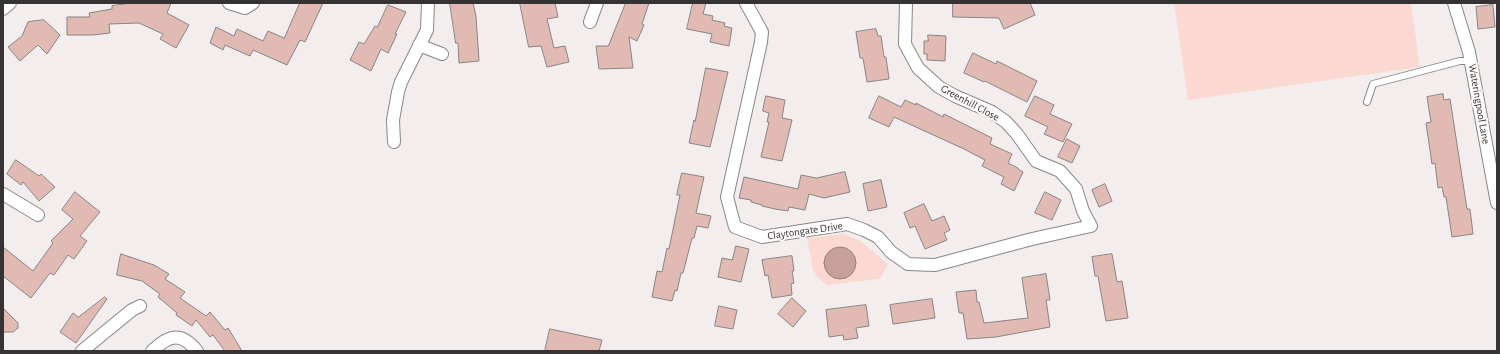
<!DOCTYPE html>
<html>
<head>
<meta charset="utf-8">
<style>
  body { margin:0 }
  #map { position:relative; width:1500px; height:354px; overflow:hidden; background:#f3eeed; font-family:"Alegreya Sans",sans-serif }
  canvas { display:block }
  .frame { position:absolute; inset:0; border:4px solid #353333; pointer-events:none }
</style>
</head>
<body>
<div id="map">
<canvas width="1500" height="354"></canvas>
<div class="frame"></div>
</div>
<script>
const c = document.querySelector('canvas').getContext('2d');
c.lineJoin = 'round';
function paint(path, color) { c.fillStyle = color; c.fill(path, 'evenodd'); }
function trace(path, color, width, dash) { c.strokeStyle = color; c.lineWidth = width; c.lineCap = dash ? 'butt' : 'round'; c.setLineDash(dash || []); c.stroke(path); }
function drawText(font, color, halo, rows, align = 'center') {
  c.font = font + ' "Alegreya Sans",sans-serif'; c.lineWidth = 4; c.setLineDash([]); c.textBaseline = 'middle'; c.strokeStyle = halo; c.fillStyle = color; for (const [text, x, y, turn = 0] of rows) {
    c.save(); c.translate(x, y); c.rotate((+turn || 0) * Math.PI / 180); c.textAlign = isNaN(turn) ? turn : align; if (halo) c.strokeText(text, 0, 0); c.fillText(text, 0, 0); c.restore();
  }
}
const green = new Path2D(`
  M1174,3h237l9,64 -232,33z
  M843,234l16,6 29,24 -8,15 -53,6 -9,-7 -5,-8 -6,-32z`);
const water = new Path2D(`
  M824 263a16 16 0 1 1 32 0a16 16 0 1 1-32 0Z`);
const building = new Path2D(`
  M132,3h39l-4,10 22,12 -13,23 -16,-9 3,-5 -24,-11 -30,1 1,9 -17,2h-26v-18h23l-1,-4 23,-4v-3z
  M300,3h23l-18,39 -5,-2 -13,25 -34,-15 -3,6 -25,-11 -2,5 -13,-7 6,-16 18,9 3,-7 26,12 5,-10 16,7z
  M450,3h23l3,13 3,45 -20,2 -1,-20h-2z
  M520,3h35l3,14 -11,2 7,29 11,-2 4,16 -22,5 -6,-21 -12,1z
  M626,3h23l-7,21 2,1 -7,16 -8,-4 4,31 -34,1 -3,-23h12z
  M693,3h13l-3,11 10,2 -1,4 13,3 -1,3 8,2 -3,18 -19,-4 2,-8 -25,-5z
  M953,3h77l5,12 -31,14 -5,-11 -46,-1z
  M388,5l18,7 -11,22h2l-9,19 -7,-4 -10,22 -21,-11 9,-18 5,2 11,-18 2,1z
  M1493,5l2,22 -17,2 -2,-22z
  M44,20l16,15 -13,19 -9,-9 -18,16 -12,-14 14,-11 6,-14z
  M876,29l2,7h3l3,21h2l3,22 -22,3 -4,-24h-3l-4,-26z
  M928,35l18,1 -1,25 -18,-1v-6h-3v-13h4z
  M973,53l23,11 1,-3 40,20 -10,21 -42,-21 -1,1 -20,-9z
  M706,68l22,4 -18,75 -21,-4 5,-23 1,1z
  M1443,94l1,6 6,-1 17,110h3l3,25 -21,3 -6,-40h-2l-2,-10 -4,1 -3,-25 -3,1 -6,-41 5,-1 -4,-25z
  M766,96l19,4 -3,18 10,2 -10,41 -21,-4 8,-35h-2l2,-9 -6,-2z
  M879,96l22,11 4,-7 11,5v-2l27,14 1,-3 48,24 -2,6 22,10 -4,9 10,5v1l5,3 -9,19 -13,-7 3,-7 -22,-11 3,-6 -21,-11 -70,-32 -5,10 -20,-9z
  M1035,96l19,9 -4,9 22,10 -9,18 -19,-8 4,-7 -23,-11z
  M1067,139l13,7 -8,17 -14,-6z
  M16,160l23,16 2,-2 14,13 -16,14 -16,-19 -2,3 -14,-11z
  M845,172l5,20 -26,6 -15,-4 -4,16 -16,-3 -1,4 -13,-2 -13,-3v-1l-11,-3v-2l-12,-2 5,-21 54,12 3,-14 15,3z
  M682,173l22,4 -8,36 15,3 -3,12 -11,-2 -3,12h-2l-9,35h-2l-4,18 -2,-1 -3,11 -20,-4 5,-26 5,1 5,-24 2,1 11,-54h-3z
  M881,180l6,27 -19,4 -5,-27z
  M1105,184l7,17 -13,6 -7,-17z
  M75,192l25,20 -20,24 7,5 -13,18 -6,-4 -14,20 -4,-2 -19,25 -28,-22v-29l30,24 20,-28 -2,-2 22,-22 -11,-9z
  M1045,192l16,8 -9,20 -17,-7z
  M924,204l8,17 12,-5 6,14 -6,3 3,7 -22,9 -10,-23 -5,2 -6,-15z
  M736,246l13,3 -8,33 -23,-5 4,-19 10,2z
  M121,254l33,11 15,9 -4,5 20,13 -5,6 26,18 4,-4 15,18 3,-2 14,23h-17l-12,-16 -3,2 -14,-17 -4,6 -16,-11 1,-2 -19,-16 2,-3 -18,-13 -25,-6z
  M1112,254l5,28 5,-1 6,37 -22,3 -8,-45h-3l-3,-19z
  M792,256l2,15h-2l2,12 -3,1 1,11 -20,3 -4,-23 -3,1 -3,-16z
  M1046,274l4,26h-4l4,27 -54,10 -29,2 -4,-26h-4l-3,-21 20,-2 1,12h2l5,21 44,-5 -6,-40z
  M105,297l2,2 -31,44 -16,-11 13,-19 5,4z
  M792,298l14,13 -13,16 -15,-13z
  M932,299l3,19 -42,6 -3,-19z
  M866,305l3,21 -13,2 2,10 -14,2 -1,-5 -14,2 -3,-27z
  M719,306l18,4 -4,19 -18,-3z
  M3,308l15,15v5l-5,4h-10z
  M550,329l52,11 -3,11h-54z`);
const lane = new Path2D(`
  M1367,102l6,-18 87,-23h11`);
const street = new Path2D(`
  M229,3l16,5 8,-5
  M746,3l16,29 -1,10 -34,155 8,30 27,10 85,-13 17,6 14,7 13,15 17,12 27,1 97,-26 59,-13 -8,-15 -7,-22 -16,-18 -24,-10 -19,-27 -11,-12 -14,-10 -37,-16 -16,-9 -21,-19 -13,-24 1,-41
  M1454,3l15,49 28,151
  M3,9l7,-6
  M590,22l7,-19
  M419,45l23,9
  M394,142l-1,-22 5,-28 3,-10 26,-52 1,-27
  M3,194l35,21
  M82,351l50,-41 8,-4
  M152,351c17,-16 29,-20 45,0`);
const streetNames = [
  ["Greenhill Close",970,103,28],
  ["Wateringpool Lane",1479,104,80],
  ["Claytongate Drive",805,231,-8]
];
paint(green, '#fbd9d2');
paint(water, '#c6a099');
trace(water, '#9a7f7a', 1);
paint(building, '#e1bbb3');
trace(building, '#898483', 1);
trace(lane, '#8b8685', 8);
trace(street, '#8b8685', 14);
trace(lane, '#fff', 6);
trace(street, '#fff', 12);
drawText('11px', '#353333', '#fffbfb', streetNames);
</script>
</body>
</html>
